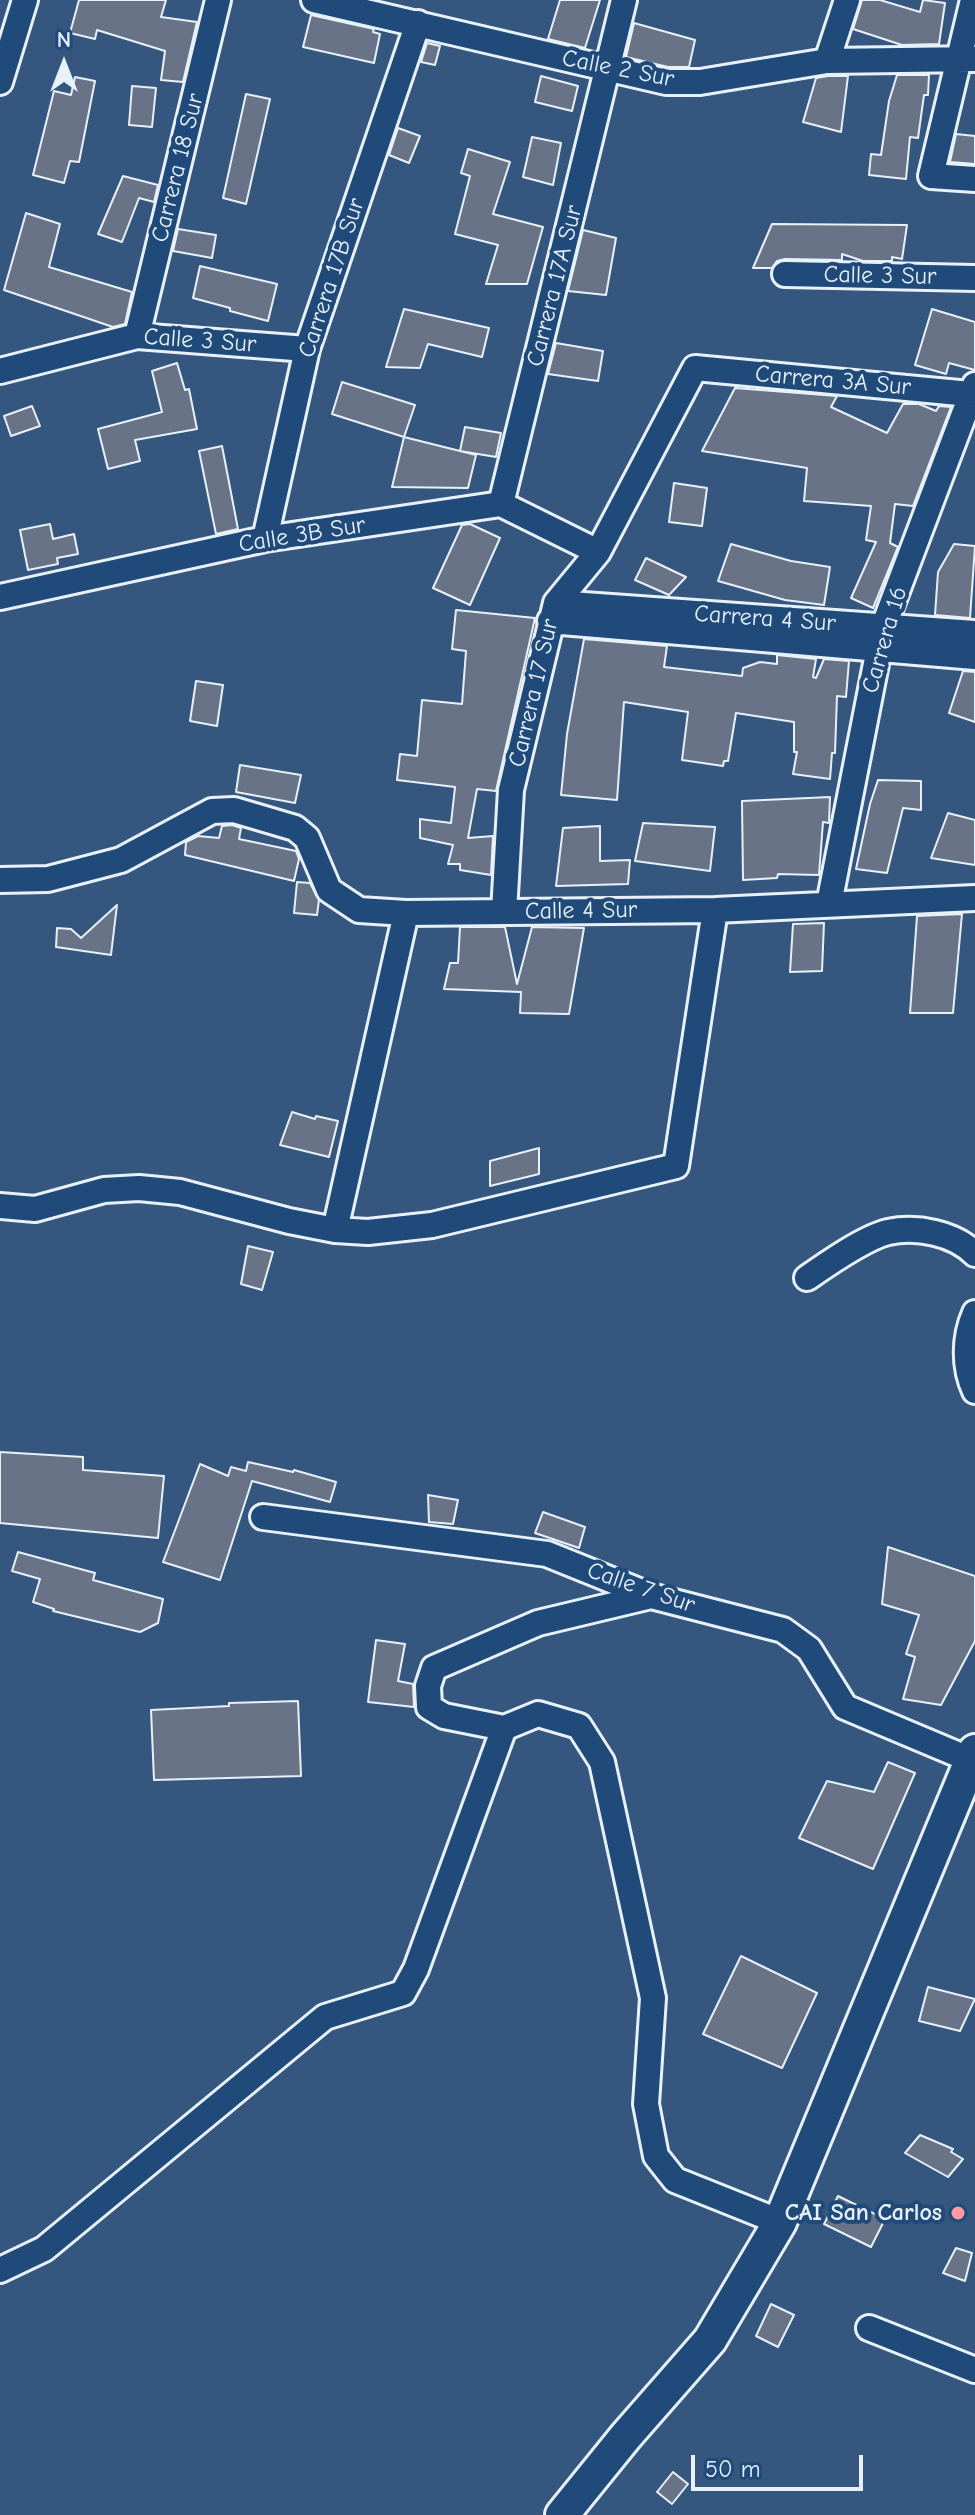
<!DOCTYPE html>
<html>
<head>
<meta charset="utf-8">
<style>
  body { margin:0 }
  #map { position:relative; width:975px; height:2515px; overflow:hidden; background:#35567e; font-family:"Comic Neue",sans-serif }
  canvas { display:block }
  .north { position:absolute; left:24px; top:24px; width:80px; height:80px; -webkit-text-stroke:6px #1f4a7a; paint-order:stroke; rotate:0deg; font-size:22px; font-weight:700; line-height:32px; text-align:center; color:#e8f1f8 }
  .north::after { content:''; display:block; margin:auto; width:28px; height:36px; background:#e8f1f8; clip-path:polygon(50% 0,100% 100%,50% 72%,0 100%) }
  .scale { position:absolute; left:691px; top:2455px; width:172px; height:36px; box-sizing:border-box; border:4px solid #e8f1f8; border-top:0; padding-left:10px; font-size:24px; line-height:28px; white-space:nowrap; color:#e8f1f8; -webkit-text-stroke:6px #1f4a7a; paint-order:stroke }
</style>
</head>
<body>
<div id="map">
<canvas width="975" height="2515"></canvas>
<div class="north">N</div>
<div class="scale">50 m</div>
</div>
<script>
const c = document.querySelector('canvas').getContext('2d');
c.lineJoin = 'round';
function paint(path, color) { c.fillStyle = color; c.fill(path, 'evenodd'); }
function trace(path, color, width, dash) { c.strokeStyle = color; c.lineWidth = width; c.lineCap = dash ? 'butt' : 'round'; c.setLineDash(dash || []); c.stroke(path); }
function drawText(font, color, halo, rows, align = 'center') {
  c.font = font + ' "Comic Neue",sans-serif'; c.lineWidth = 8; c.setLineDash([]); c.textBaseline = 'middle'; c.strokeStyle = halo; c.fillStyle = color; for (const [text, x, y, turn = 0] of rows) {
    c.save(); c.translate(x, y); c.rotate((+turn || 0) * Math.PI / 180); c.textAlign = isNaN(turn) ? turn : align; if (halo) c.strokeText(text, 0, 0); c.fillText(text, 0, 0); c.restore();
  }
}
const building = new Path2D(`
  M79,0h87l-5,17 36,5 -14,60 -22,-2 4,-29 -68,-21 -2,9 -25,-6z
  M560,0h40l-15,48 -37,-9z
  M862,0h18l40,12 3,-12 22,3 -6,41 -37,1 -49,-16z
  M311,15l63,14 -1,3 7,2 -6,29 -71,-16z
  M634,23l61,17 -6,27h-21l-42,-10z
  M427,43l13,3 -5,19 -14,-3z
  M897,75h32l-1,20h-4l-6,43 -8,-1 -4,42 -37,-4 2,-21 10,1 8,-54z
  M541,76l37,10 -6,25 -37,-9z
  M828,76h20l-7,56 -38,-10 13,-44z
  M75,77l20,4 -16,81 -9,-1 -6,22 -31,-8 21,-84 17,4z
  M132,86l24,2 -4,39 -23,-2z
  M246,94l24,5 -24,105 -23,-6z
  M398,128l22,8 -11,27 -20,-8z
  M956,134l19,2v28l-25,-2z
  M532,137l29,6 -8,42 -30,-8z
  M468,149l42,13 -17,52 50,13 -16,57h-41l12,-39 -43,-11 15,-58 -9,-3z
  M123,176l35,9 -4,17 -15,-4 -17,44 -24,-8z
  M26,213l34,11 -11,43 83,25 -7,32 -12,3 -109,-37z
  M772,224l135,1 -5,34 -10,-2v4h-29l-21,-7v6l-57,-1 -8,2 -5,7h-19z
  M178,229l38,6 -4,23 -39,-7z
  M583,230l33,8 -10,57 -38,-4z
  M200,266l77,18 -9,37 -38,-10v-3l-37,-10z
  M404,309l85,19 -7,29 -54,-13 -8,24 -34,-1z
  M932,309l43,13v48l-26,-7 -3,11 -31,-9z
  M556,343l47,8 -5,30 -50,-7z
  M177,363l8,27 4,-1 8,40 -62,11 5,21 -32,8 -10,-40 64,-17 -10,-41z
  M342,382l73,23 -11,32 -72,-23z
  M735,388l102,8 -6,11 56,26 16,-29h16l17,7 3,-5 12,1 -38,99 -18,-2 -5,39 8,4 -25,61 -22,-10 25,-56 -10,-2 5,-34 -67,-5 3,-33 -105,-17z
  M32,406l8,20 -29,10 -7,-20z
  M465,427l36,6 -5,24 -36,-6z
  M404,437l72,18 -8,33 -76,-1z
  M222,446l16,83 -22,5 -17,-83z
  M674,483l33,5 -5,38 -33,-4z
  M50,524l3,15 21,-5 4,20 -21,4 1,6 -30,6 -8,-40z
  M470,524l30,14 -30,67 -37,-17 29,-63z
  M731,544l60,17 39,6 -6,38 -39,-5 -67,-19z
  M954,544l21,2 -5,72 -35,-3 3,-43z
  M646,558l40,19 -17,18 -34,-15z
  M456,610l79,8 -39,173 -19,-2 -9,49 25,-2 -2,39 -31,-5v-6h-12l5,-19 -33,-7v-19l31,4 4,-36 -58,-7 3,-26 17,2 5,-56 40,4 4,-53 -14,-2z
  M584,639l83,7 -3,21 78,9 1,-8 17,-6 17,2v-9l39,4 -3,18 3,1 8,-19 25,2 -3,36 -9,-1 -2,57h-3l-2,26 -37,-5 4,-22h-3v-30l-58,-9 -8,48h-4l-1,5 -41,-6 6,-48 -64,-10 -7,98 -56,-5 6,-61z
  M963,671l12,1v50l-26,-9z
  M196,681l27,4 -6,41 -27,-5z
  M240,765l61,10 -6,28 -59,-11z
  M878,780l43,1v29l-18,-2 -16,65 -31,-4 14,-65z
  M830,797l-1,26 -6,-1 -4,53 -41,-1 -1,4 -34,2 -1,-79z
  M948,813l27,7v45l-44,-7z
  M643,823l72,4 -5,44 -75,-10z
  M232,825l9,3 -2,11 57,12 3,8 -5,22 -109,-26 1,-13 12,-6 21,2 3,-12z
  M600,826v35l30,-1 -2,24 -72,2 7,-58z
  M297,882l13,1 9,17 -2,15 -23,-2z
  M117,905l-6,50 -55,-8 1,-19 14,1 10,9z
  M962,914l-9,99h-43l7,-97z
  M824,923l-2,48 -32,1 3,-48z
  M460,927h45l12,57 15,-57 52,1 -15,86 -49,-1 1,-21 -77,-3 6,-26h8z
  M292,1112l23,7 1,-3 22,5 -9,36 -49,-12z
  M539,1148v26l-49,12v-25z
  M248,1246l25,6 -11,38 -21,-6z
  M0,1452l83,5v13l81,6 -6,62 -158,-15z
  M248,1462l45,10 1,-2 42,12 -6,20 -78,-21 -32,99 -57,-18 37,-98 28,12 3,-9 15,4z
  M428,1495l30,5 -5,24 -24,-2z
  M543,1512l42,15 -6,21 -44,-15z
  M888,1547l87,29v65l-34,64 -38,-6 12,-42 -9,-3 13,-39 -37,-11z
  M18,1552l77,21 -2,7 70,19 -5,24 -18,9 -87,-21 1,-2 -21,-7 7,-23 -28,-8z
  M376,1640l29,4 -7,37 15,3 1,23 -46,-5z
  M298,1701l3,75 -147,4 -3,-70 78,-4v-3z
  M888,1762l27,11 -42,96 -74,-31 28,-57 47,11z
  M741,1956l76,37 -35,75 -79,-34z
  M928,1987l47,12 -15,32 -41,-10z
  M920,2135l33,14 -2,3 12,7 -15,18 -43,-24z
  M838,2196l47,23 -14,28 -47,-23z
  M956,2248l16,5 -7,28 -22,-8z
  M771,2304l23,11 -16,32 -22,-11z
  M673,2472l15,12 -16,20 -15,-12z`);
const minor = new Path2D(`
  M314,0l352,82h34l127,-21 148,-2
  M973,0l-42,176 44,3
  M827,61l20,-61
  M0,82l25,-82
  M785,274l190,4
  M137,336l81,-336
  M0,371l137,-35 170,13
  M501,504l123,-504
  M265,539l42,-190 111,-326
  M0,597l265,-58 236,-35 97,48
  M556,603l419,30
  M550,621l425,36
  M0,880l48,-1 73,-19 91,-49 22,-1 61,18 12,10 22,52 30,20 47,3 309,-3 260,-12
  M829,904l54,-276 92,-243
  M504,912l7,-122 45,-187 42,-51 97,-184 275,26
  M0,1206l35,3 69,-19 35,-2 41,4 109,29 46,9 33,2 64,-7 244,-59 39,-256
  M335,1230l71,-317
  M807,1278c20,-14 57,-40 81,-46 29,-6 66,1 87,22
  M975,1313c-11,25 -11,54 0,78
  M263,1517l284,37 104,42 132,34 26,19 36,58 126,53
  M651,1596l-113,27 -104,45 -6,18 1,21 15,9 60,12 34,-14 41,12 23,36 51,236 -7,106 10,52 19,24 105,42
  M0,2270l44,-21 281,-232 78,-24 13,-24 88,-241
  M869,2328l106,42`);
const major = new Path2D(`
  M562,2515l64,-79 84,-96 70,-118 195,-471`);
const markers = [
  [958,2213,8,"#ff9aa2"]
];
const streetNames = [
  ["Calle 2 Sur",618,69,11],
  ["Carrera 18 Sur",178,168,-76],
  ["Calle 3 Sur",880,276,1],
  ["Carrera 17B Sur",332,278,-72],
  ["Carrera 17A Sur",555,286,-76],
  ["Calle 3 Sur",200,341,4],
  ["Carrera 3A Sur",833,381,5],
  ["Calle 3B Sur",302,535,-9],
  ["Carrera 4 Sur",765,619,4],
  ["Carrera 16",885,640,-74],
  ["Carrera 17 Sur",534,693,-77],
  ["Calle 4 Sur",581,911,-1],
  ["Calle 7 Sur",641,1588,19]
];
const poiNames = [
  ["CAI San Carlos",942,2213]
];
paint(building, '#687388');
trace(building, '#e8f1f8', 2);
trace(minor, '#e8f1f8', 30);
trace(major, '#e8f1f8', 38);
trace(minor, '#1f4a7a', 24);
trace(major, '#1f4a7a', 32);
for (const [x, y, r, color] of markers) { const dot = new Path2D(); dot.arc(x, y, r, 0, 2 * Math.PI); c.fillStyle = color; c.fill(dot); trace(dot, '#1f4a7a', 3); }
drawText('24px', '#e8f1f8', '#1f4a7a', streetNames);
drawText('bold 24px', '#e8f1f8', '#1f4a7a', poiNames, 'right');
</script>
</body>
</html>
